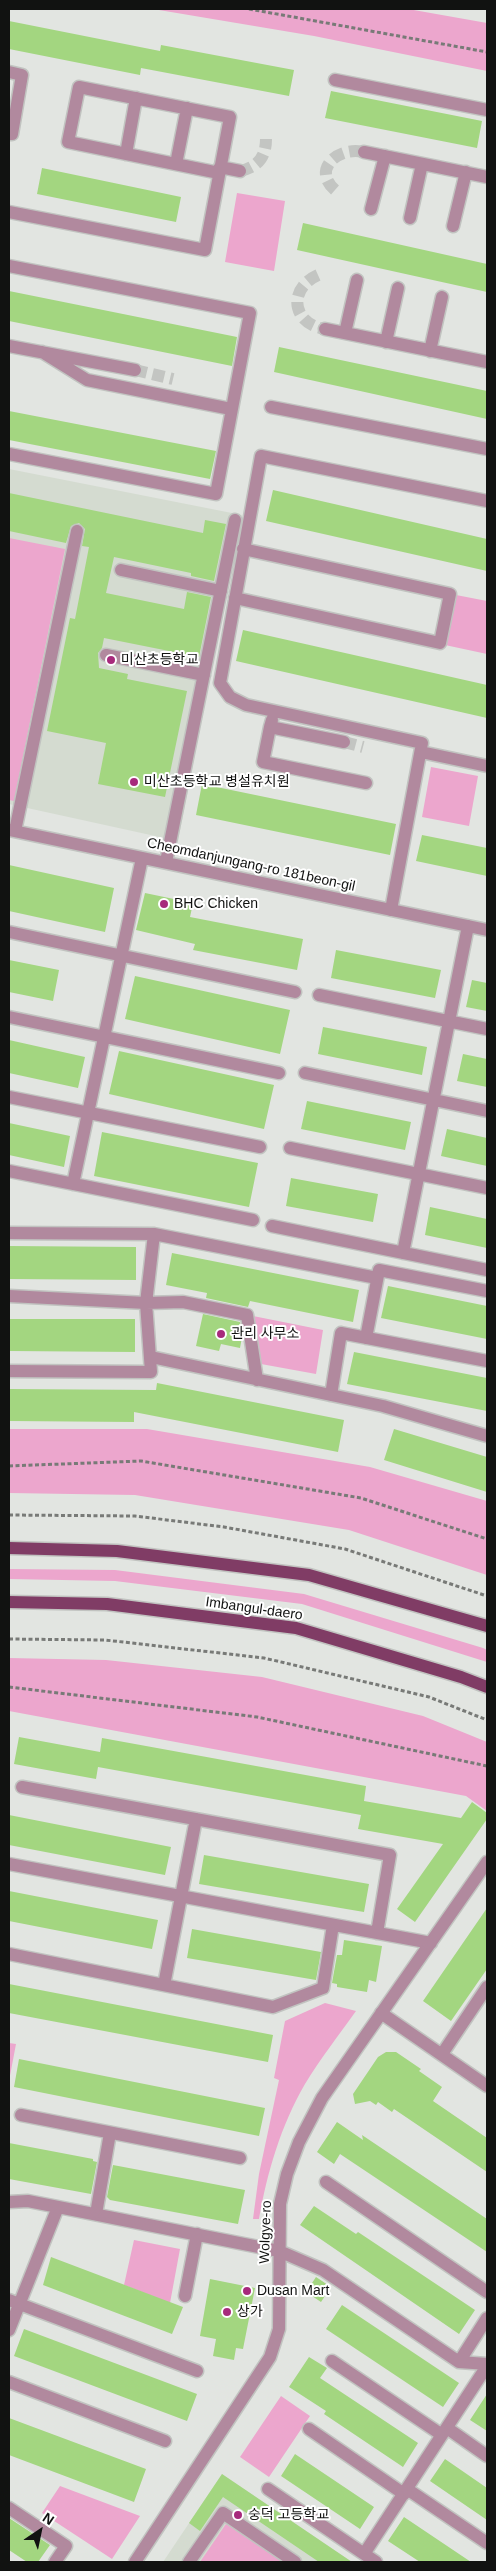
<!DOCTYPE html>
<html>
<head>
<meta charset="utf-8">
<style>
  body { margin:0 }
  #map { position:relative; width:496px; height:2571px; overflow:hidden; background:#e2e5e1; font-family:Helvetica,sans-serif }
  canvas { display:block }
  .frame { position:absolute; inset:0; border:10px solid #111211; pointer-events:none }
  .north { position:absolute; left:15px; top:2506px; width:50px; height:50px; -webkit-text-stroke:4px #fff; paint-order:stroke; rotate:34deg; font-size:14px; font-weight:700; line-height:20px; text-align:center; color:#111211 }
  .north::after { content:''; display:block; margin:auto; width:18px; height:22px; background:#111211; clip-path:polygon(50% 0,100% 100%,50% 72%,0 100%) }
</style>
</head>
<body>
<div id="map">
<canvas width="496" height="2571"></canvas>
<div class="frame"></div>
<div class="north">N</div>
</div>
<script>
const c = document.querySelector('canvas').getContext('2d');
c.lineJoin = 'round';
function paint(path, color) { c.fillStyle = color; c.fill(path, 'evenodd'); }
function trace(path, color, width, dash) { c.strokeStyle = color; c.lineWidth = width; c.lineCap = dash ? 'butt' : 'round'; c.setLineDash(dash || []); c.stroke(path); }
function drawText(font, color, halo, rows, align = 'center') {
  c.font = font + ' Helvetica,"Noto Sans KR",sans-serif'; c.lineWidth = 4; c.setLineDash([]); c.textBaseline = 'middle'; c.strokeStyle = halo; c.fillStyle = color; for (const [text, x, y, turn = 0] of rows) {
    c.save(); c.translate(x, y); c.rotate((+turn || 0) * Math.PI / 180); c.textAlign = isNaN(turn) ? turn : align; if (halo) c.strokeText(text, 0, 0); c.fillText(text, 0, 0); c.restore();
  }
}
const built = new Path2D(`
  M9,469l233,46 -64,326 -169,-37z
  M222,2474l130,88h-189z`);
const green = new Path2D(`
  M153,9h255l79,14v48l-173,-35z
  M237,193l48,8 -11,70 -49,-9z
  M9,538l56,11 -51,252 -5,-1z
  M456,595l31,6v53l-42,-9z
  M431,767l47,9 -9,50 -47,-9z
  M253,1316l70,14 -7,44 -55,-10z
  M9,1429h138l223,38 117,34v74l-138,-45 -214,-35 -126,-2z
  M9,1569l106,1 189,24 179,54 4,2v12l-185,-58 -187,-23 -106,-2z
  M9,1658l97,2 156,17 161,39 64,26v69l-21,-15 -457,-85z
  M325,2003l31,8c-17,24 -36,48 -51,73 -24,41 -38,89 -46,135h-6l6,-45 20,-94 -5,-2 11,-57z
  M9,2043l7,1 -7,37z
  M134,2240l46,9 -10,54 -46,-18z
  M281,2396l29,20 -41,61 -29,-20z
  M60,2486l80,30 -28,43 -70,-46z
  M226,2524l57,38h-83z`);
const building = new Path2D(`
  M9,21l151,30 1,-6 133,25 -5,26 -148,-28 -1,7 -131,-26z
  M331,91l151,30 -5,27 -152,-30z
  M42,168l139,29 -5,25 -139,-28z
  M303,223l184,41v28l-190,-42z
  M9,291l228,46 -5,29 -223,-45z
  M279,347l208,44v28l-213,-47z
  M9,411l207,40 -6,28 -201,-39z
  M273,490l214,49v32l-221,-50z
  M9,493l194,40 2,-13 21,4 -12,57 -23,-5v-3l-77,-16 -8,36 78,16 3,-17 24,5 -12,60 -95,-19 -2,10 -4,5 1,15 29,6 -1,5 60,12 -22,106 -67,-13 8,-41 -59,-12 23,-113 5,1 14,-72 -7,-1 3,-17 -6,-6 -8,3 -5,17 -57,-12z
  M243,630l244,55v33l-251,-57z
  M202,784l194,40 -6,31 -194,-40z
  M422,835l65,13v28l-71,-15z
  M9,865l105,23 -9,44 -96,-21z
  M145,893l48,10 -3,14 113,22 -6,31 -104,-20 2,-6 -59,-14z
  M336,950l105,20 -6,28 -104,-20z
  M9,960l50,10 -6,31 -44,-9z
  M135,976l155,34 -10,44 -155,-35z
  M472,980l15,3v28l-21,-4z
  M323,1027l104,20 -5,28 -104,-21z
  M9,1040l76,17 -7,31 -69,-15z
  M119,1051l155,34 -10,44 -155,-35z
  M463,1054l24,5v28l-30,-6z
  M307,1101l104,21 -6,28 -104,-21z
  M9,1123l61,13 -6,31 -55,-12z
  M447,1129l40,9v28l-46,-10z
  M102,1132l156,31 -9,44 -155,-31z
  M291,1178l87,16 -5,28 -87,-16z
  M430,1207l57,12v29l-62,-13z
  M9,1246l127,1v33l-127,-1z
  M172,1253l187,37 -6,32 -103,-21 -2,6 -42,-9 1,-5 -41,-8z
  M388,1286l99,20v33l-106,-21z
  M203,1314l37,8 2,15 -2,11 -19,-4 -2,7 -23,-5z
  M9,1319h126v33l-126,-1z
  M354,1352l133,26v33l-140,-27z
  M157,1383l187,37 -6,32 -204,-40v10l-125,-1v-32l147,1z
  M394,1429l93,28v35l-103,-32z
  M19,1737l81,15 2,-14 264,48 -2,15 97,17 11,-16 15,11v6l-72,103 -18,-13 46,-65 -85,-15 3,-14 -263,-48 -2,12 -82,-15z
  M9,1815l162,32 -6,28 -156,-30z
  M204,1855l165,29 -5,28 -165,-28z
  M9,1891l149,29 -6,29 -143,-28z
  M487,1908v61l-36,52 -28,-20z
  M192,1929l129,23 -5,28 -129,-22z
  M344,1940l38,6 -6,36 -7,-2 -2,12 -30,-5v-3l-5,-1 5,-28h5z
  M9,1984l264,51 -5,27 -259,-49z
  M386,2052h10l25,17 -2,2 23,16 -9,14 54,37v34l-93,-63 -2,3 -14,-10 -2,3 -6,-4 -15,3 -2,-10 25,-37z
  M19,2059l246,49 -6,28 -245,-49z
  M337,2122l26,18 -1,-5 125,84v33l-147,-98 -6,10 -17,-12z
  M9,2143l84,16v2l4,1 -6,32 -82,-15z
  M113,2165l132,25 -7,34 -128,-24 -3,-3z
  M314,2206l42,28 2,-2 117,78 -16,24 -159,-109z
  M51,2257l132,50 -11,27 -129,-49z
  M316,2277l15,10 -10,15 -15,-10z
  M210,2279l45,9 -12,61 -7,-1 -2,12 -21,-4 3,-17 -16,-3z
  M342,2305l117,78 -16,24 -117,-78z
  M24,2329l173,65 -10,27 -173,-65z
  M309,2357l18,11 -7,10 98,65 -15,24 -79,-53 2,-3 -37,-24z
  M487,2394v37l-17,-11z
  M9,2418l137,51 -12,33 -125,-47z
  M295,2454l79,53 -14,22 -79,-53z
  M445,2459l42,29v32l-57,-39z
  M222,2474l130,88h-33l-96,-65 -23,34 -11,-8z
  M404,2517l67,45h-51l-32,-21z
  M9,2518l41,27 -12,17h-11l-18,-12z`);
const minorTunnel = new Path2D(`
  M240,171c18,-4 26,-14 26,-32
  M335,190c-24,-21 4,-44 29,-38
  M318,275c-31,14 -26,49 7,54
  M135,370l38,9
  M344,742l19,5`);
const path = new Path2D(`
  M249,9l238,43
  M9,1466l132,-5 220,37 126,41
  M9,1515l126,1 89,11 121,22 142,47
  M9,1639l96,1 159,18 165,39 58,23
  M9,1687l248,30 230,49`);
const minor = new Path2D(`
  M9,72l13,3 -10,59h-3
  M335,80l152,30
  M364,152l123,25
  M126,154l10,-56
  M176,164l11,-56
  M220,167l20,4
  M371,209l14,-53
  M9,212l196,38 25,-133 -151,-30 -11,55 151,31
  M410,218l12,-54
  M453,226l13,-54
  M9,266l241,47 -34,181 -207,-40
  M325,329l162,33
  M345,333l12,-53
  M386,342l12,-54
  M9,346l126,24
  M430,351l12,-54
  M42,352l45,28 144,29
  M271,407l216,42
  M121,570l100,21
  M235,598l205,45 10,-49 -207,-45
  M106,655l98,20
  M272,720l-2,7 74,15
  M270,727l-7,35 103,21
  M421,752l66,14
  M9,830l478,100
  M15,831l62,-300
  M166,862l69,-342
  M391,910l31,-167 -176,-38 -16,-8 -10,-14 41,-227 226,45
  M9,932l286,60
  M319,995l168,34
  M9,1017l270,56
  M305,1073l182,38
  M9,1097l251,50
  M290,1148l197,40
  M9,1171l244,49
  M73,1184l69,-326
  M272,1226l215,44
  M9,1233l145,1 223,44
  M403,1253l65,-327
  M9,1296l137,7 37,-1 64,13 10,65
  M366,1338l13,-68 108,21
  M151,1357l232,49 104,30
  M9,1371l142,1 -5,-69 8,-69
  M331,1395l10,-62 146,28
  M22,1787l368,68 -13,78
  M9,1864l422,79
  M9,1954l264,53 50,-19 10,-63
  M164,1985l32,-166
  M381,2013l106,73
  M442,2054l45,-67
  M21,2115l219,43
  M326,2182l161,110
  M9,2202l19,-1 251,50 44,19 136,92 28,2
  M96,2214l14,-81
  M185,2296l12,-62
  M9,2300l188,71
  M9,2330l49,-123
  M332,2361l110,74
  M459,2362l28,-44
  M9,2382l156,59
  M447,2428l40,28
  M309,2429l95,65
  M268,2489l108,73
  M407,2489l80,54
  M9,2508l57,38 -11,16
  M364,2554l123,-188
  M135,2562l135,-205 9,-28 1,-125 7,-30 12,-32 23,-44 165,-236
  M189,2562l34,-49 72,49`);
const major = new Path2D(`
  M9,1548l108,3 192,24 178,51
  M9,1602l98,2 189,24 165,49 26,10`);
const markers = [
  [111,660,5,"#a72a7c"],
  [134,782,5,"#a72a7c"],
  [164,904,5,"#a72a7c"],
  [221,1334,5,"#a72a7c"],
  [247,2291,5,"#a72a7c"],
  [227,2312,5,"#a72a7c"],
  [238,2515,5,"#a72a7c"]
];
const poiNames = [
  ["미산초등학교",121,660],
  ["미산초등학교 병설유치원",144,782],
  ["BHC Chicken",174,904],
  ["관리 사무소",231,1334],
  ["Dusan Mart",257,2291],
  ["상가",237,2312],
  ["숭덕 고등학교",248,2515]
];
const streetNames = [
  ["Cheomdanjungang-ro 181beon-gil",251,865,12],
  ["Imbangul-daero",254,1609,8],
  ["Wolgye-ro",266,2232,-88]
];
paint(built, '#d4dbd0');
paint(green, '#eca6cd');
paint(building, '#a3d680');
trace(minorTunnel, '#c3c5c2', 12, [12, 6]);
trace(minor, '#c1c3c0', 15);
trace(major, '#c1c3c0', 15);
trace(path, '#787a77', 3, [4, 2.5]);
trace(minor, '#b1899e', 12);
trace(major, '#803c65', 12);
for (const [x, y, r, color] of markers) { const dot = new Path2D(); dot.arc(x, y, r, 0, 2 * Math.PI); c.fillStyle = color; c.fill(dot); trace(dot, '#fff', 2); }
drawText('14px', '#111211', '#fff', poiNames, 'left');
drawText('14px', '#111211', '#fff', streetNames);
</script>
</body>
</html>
